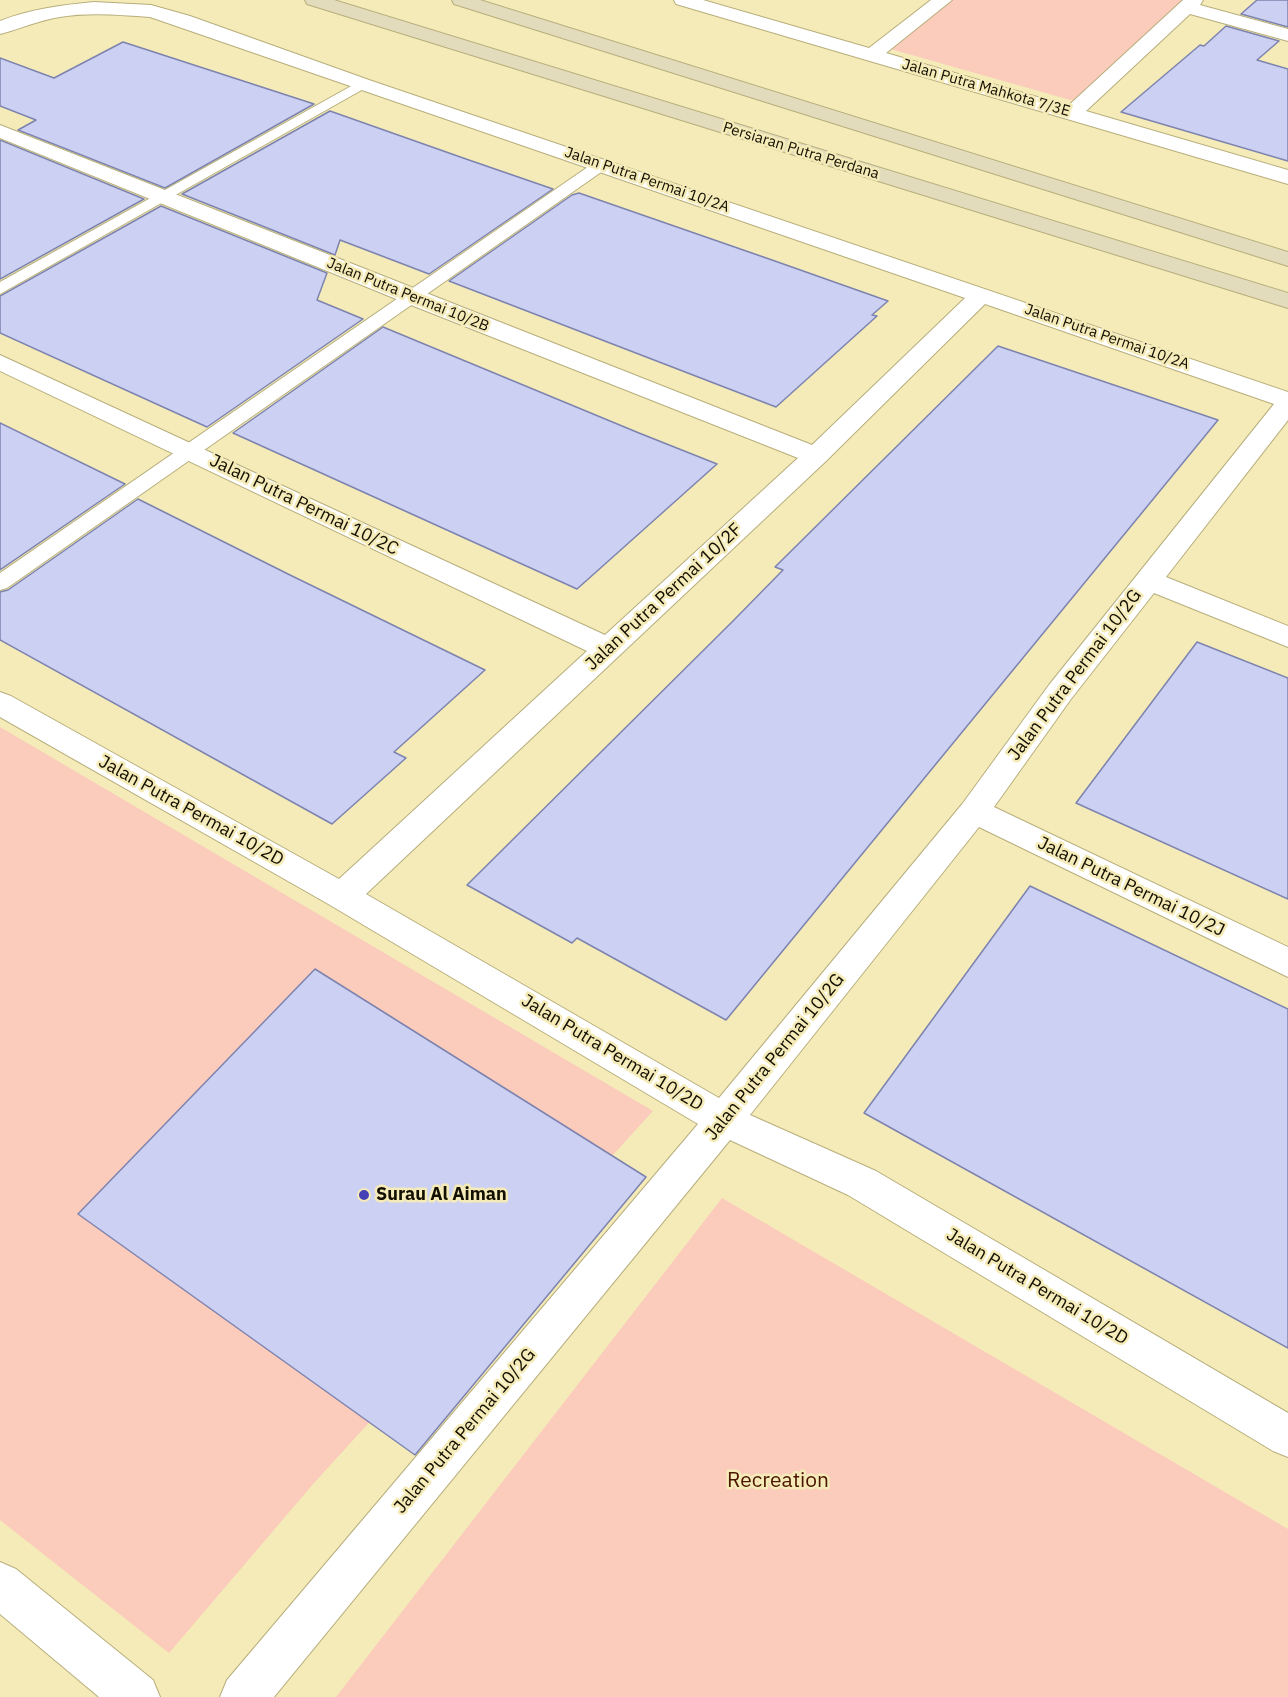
<!DOCTYPE html>
<html>
<head>
<meta charset="utf-8">
<style>
  body { margin:0 }
  canvas { display:block; background:#f5ebb8 }
</style>
</head>
<body>
<canvas width="1288" height="1697"></canvas>
<script>
const c = document.querySelector('canvas').getContext('2d');
c.lineJoin = 'round';
function paint(path, color) { c.fillStyle = color; c.fill(path, 'evenodd'); }
function trace(path, color, width, dash) { c.strokeStyle = color; c.lineWidth = width; c.lineCap = dash ? 'butt' : 'round'; c.setLineDash(dash || []); c.stroke(path); }
function drawText(font, color, halo, rows, align = 'center') {
  c.font = font + ' "IBM Plex Sans",sans-serif'; c.lineWidth = 5; c.setLineDash([]); c.textBaseline = 'middle'; c.strokeStyle = halo; c.fillStyle = color; for (const [text, x, y, turn = 0] of rows) {
    c.save(); c.translate(x, y); c.rotate((+turn || 0) * Math.PI / 180); c.textAlign = isNaN(turn) ? turn : align; if (halo) c.strokeText(text, 0, 0); c.fillText(text, 0, 0); c.restore();
  }
}
const green = new Path2D(`
  M949,0h234l-109,101 -187,-53z
  M0,727l653,384 -339,372 -145,170 -169,-133z
  M722,1198l566,331v168h-952z`);
const building = new Path2D(`
  M1257,0h31v27l-47,-13z
  M1226,26l53,15 -22,19 31,9v92l-167,-49 79,-67 4,1z
  M123,42l114,37 77,25 -149,84 -147,-58 18,-10 -36,-14v-48l54,20z
  M330,111l136,48 87,30 -124,85 -89,-34 -5,15 -153,-61z
  M0,140l144,59 -144,80z
  M579,193l193,67 116,41 -16,14 5,1 -101,91 -327,-126 123,-86z
  M161,206l166,67 -10,27 46,19 -156,108 -207,-94v-37z
  M383,327l256,106 78,31 -140,125 -344,-156z
  M998,346l220,74 -492,600 -149,-82 -5,5 -105,-58 266,-264 50,-51 -8,-3z
  M0,423l125,61 -125,86z
  M138,499l152,76 195,95 -91,82 12,6 -74,66 -332,-184v-48l8,-2z
  M1197,642l91,36v221l-212,-96z
  M1030,886l258,123v339l-424,-235z
  M315,969l331,208 -231,278 -337,-241z`);
const service = new Path2D(`
  M362,80l5,1 2,3 -2,3 -367,207v-12z
  M601,160l6,2 2,3 -2,3 -600,420 -7,2v-17l595,-411z`);
const minor = new Path2D(`
  M674,0h29l166,48 62,-48h21l-66,53 182,53 115,-106h20l-3,5 88,24v12l-98,-27 -104,97 202,59v14l-612,-180z
  M94,2l57,3 39,11 179,64 919,312v28l-122,157 122,49v21l-134,-54 -83,106 -77,108 294,140v30l-309,-150 -229,288 126,56 412,242v44l-15,-6 -425,-256 -118,-55 -456,557h-54l7,-17 471,-556 -368,-219 -330,-188v-25l11,4 328,183 248,-228 -587,-280v-16l605,280 193,-177 -392,-155 -406,-165v-13l812,320 153,-147 -815,-281c-30,-2 -60,-5 -90,0 -21,3 -40,12 -60,17v-13c30,-12 62,-16 94,-19zM985,304l289,100 -225,281 -86,118 -244,295 -353,-204 459,-432z
  M0,1562l16,7 137,111 7,17h-61l-99,-83z`);
const secondary = new Path2D(`
  M305,0h29l954,293v15l-981,-304z
  M452,0h28l808,252v14l-834,-262z`);
const markers = [
  [364,1195,6,"#4640b6"]
];
const farStreetnames = [
  ["Jalan Putra Mahkota 7/3E",986,88,16],
  ["Persiaran Putra Perdana",801,151,17],
  ["Jalan Putra Permai 10/2A",647,180,19],
  ["Jalan Putra Permai 10/2B",408,295,22],
  ["Jalan Putra Permai 10/2A",1107,337,19]
];
const streetNames = [
  ["Jalan Putra Permai 10/2C",304,505,26],
  ["Jalan Putra Permai 10/2F",664,597,-43],
  ["Jalan Putra Permai 10/2G",1075,675,-53],
  ["Jalan Putra Permai 10/2D",191,811,29],
  ["Jalan Putra Permai 10/2J",1131,887,26],
  ["Jalan Putra Permai 10/2D",612,1053,31],
  ["Jalan Putra Permai 10/2G",775,1057,-51],
  ["Jalan Putra Permai 10/2D",1037,1287,31],
  ["Jalan Putra Permai 10/2G",465,1431,-50]
];
const poiNames = [
  ["Surau Al Aiman",376,1195]
];
const nearParknames = [
  ["Recreation",778,1481]
];
paint(green, '#fbcbbb');
paint(building, '#ccd1f3');
trace(building, '#7d83af', 1.5);
trace(service, '#b7ae7c', 2);
trace(minor, '#b7ae7c', 2);
trace(secondary, '#b7ae7c', 2);
paint(service, '#fff');
paint(minor, '#fff');
paint(secondary, '#e2dcbc');
for (const [x, y, r, color] of markers) { const dot = new Path2D(); dot.arc(x, y, r, 0, 2 * Math.PI); c.fillStyle = color; c.fill(dot); trace(dot, '#f5ebb8', 2); }
drawText('15px', '#120e00', '#f5ebb8', farStreetnames);
drawText('18px', '#120e00', '#f5ebb8', streetNames);
drawText('bold 18px', '#120e00', '#f5ebb8', poiNames, 'left');
drawText('21px', '#4c1502', '#f5ebb8', nearParknames);
</script>
</body>
</html>
